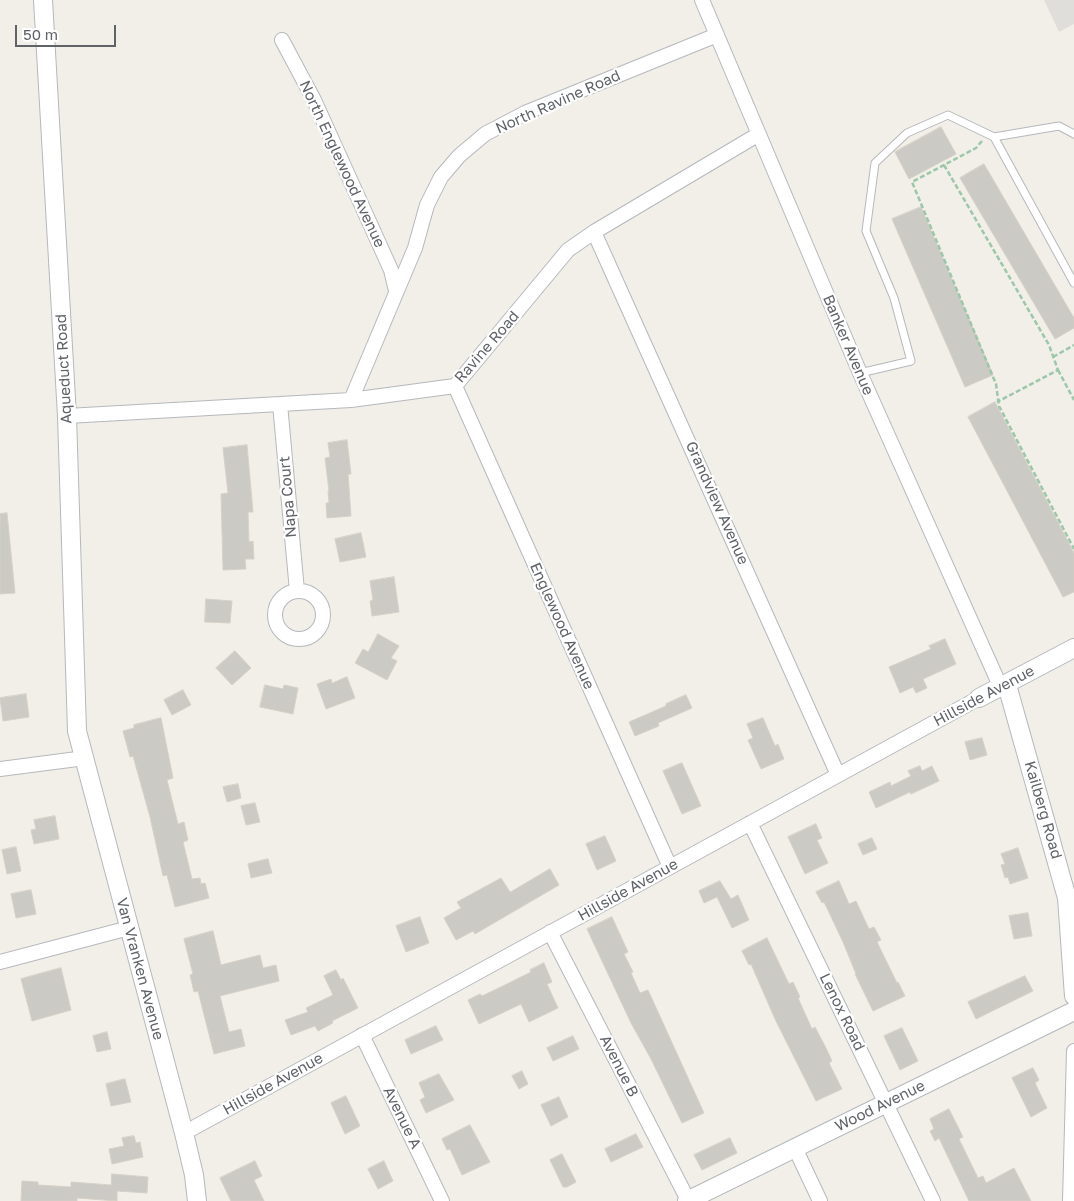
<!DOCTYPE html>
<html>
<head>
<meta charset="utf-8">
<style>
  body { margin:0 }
  #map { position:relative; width:1074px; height:1201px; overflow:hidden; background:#f1efe8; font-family:"Golos Text",sans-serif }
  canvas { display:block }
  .scale { position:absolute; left:15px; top:25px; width:101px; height:22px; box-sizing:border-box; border:2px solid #5f6368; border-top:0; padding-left:6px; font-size:15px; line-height:18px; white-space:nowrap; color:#5f6368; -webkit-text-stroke:4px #fff; paint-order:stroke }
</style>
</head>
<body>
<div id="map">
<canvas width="1074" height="1201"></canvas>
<div class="scale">50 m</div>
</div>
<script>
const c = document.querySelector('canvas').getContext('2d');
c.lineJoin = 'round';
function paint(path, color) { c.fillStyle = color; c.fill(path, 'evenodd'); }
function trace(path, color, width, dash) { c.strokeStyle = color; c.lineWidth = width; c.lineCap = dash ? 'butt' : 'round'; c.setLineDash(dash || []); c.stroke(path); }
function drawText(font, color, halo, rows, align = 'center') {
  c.font = font + ' "Golos Text",sans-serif'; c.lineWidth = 4.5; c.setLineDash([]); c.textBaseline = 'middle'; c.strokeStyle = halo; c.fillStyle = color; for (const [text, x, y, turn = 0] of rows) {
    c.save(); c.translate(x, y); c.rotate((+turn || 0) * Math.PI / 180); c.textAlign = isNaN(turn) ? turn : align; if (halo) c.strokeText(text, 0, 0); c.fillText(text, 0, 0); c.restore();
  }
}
const industrial = new Path2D(`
  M1044,0h30v24l-15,8z`);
const building = new Path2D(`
  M941,127l15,27 -47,25 -14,-27z
  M984,164l90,154v10l-19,11 -95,-161z
  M921,207l72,168 -28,12 -73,-168z
  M995,402l79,151v39l-11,5 -95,-180z
  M347,440l4,34h-3l3,42 -24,2 -1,-15h3l-1,-12h1l-4,-33 5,-1 -2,-14z
  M247,445l6,67h-5l1,30 4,-1 1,18h-9l1,10 -23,1 -2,-76 7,-1 -5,-45z
  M7,513l8,80 -15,1v-80z
  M361,533l5,24 -26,5 -5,-23z
  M394,577l5,35 -27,4 -2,-15 3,-1 -3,-19z
  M206,599l26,2 -2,22 -25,-1z
  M378,634l21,12 -8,12 6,3 -10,19 -32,-17 8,-14 5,3z
  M945,639l11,25 -33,15 4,9 -11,5 -3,-6 -13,6 -11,-26 42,-18 -2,-3z
  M235,651l16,17 -19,17 -16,-17z
  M347,677l8,21 -29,11 -9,-25 14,-5 1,4z
  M265,685l18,4 1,-4 14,3 -5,26 -33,-7z
  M183,690l8,15 -19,10 -8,-15z
  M26,694l3,23 -26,4 -3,-23z
  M686,695l6,13 -34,15 1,3 -24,10 -6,-14 37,-16v-2z
  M161,718l12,60 -6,2 11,44 6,-2 4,18 -5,2 9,37 8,-1 1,6 4,-1 4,15 -34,9 -8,-32 -4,1 -13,-59 -17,-61 -3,1 -7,-26 11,-3v-3z
  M763,718l12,28 3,-2 6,15 -23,10 -13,-29 5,-2 -6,-14z
  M982,738l5,17 -17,5 -5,-18z
  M682,763l19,43 -19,8 -19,-43z
  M920,766l2,5 10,-5 7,15 -28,13 -1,-2 -34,16 -7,-16 21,-10 1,4 20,-10 -3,-5z
  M238,784l3,14 -14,4 -4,-15z
  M255,803l5,19 -14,3 -5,-19z
  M55,816l4,23 -25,5 -3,-14 5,-1 -2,-9z
  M816,824l6,14 -5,2 11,23 -23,11 -17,-37z
  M605,836l11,25 -19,9 -11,-26z
  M872,838l5,11 -14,6 -5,-11z
  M16,847l5,24 -14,3 -5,-24z
  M1018,848l10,30 -18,6 -2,-7 -3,1 -4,-13 4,-1 -4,-10z
  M268,859l4,14 -21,5 -3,-14z
  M550,869l9,16 -84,49 -2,-3 -17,9 -12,-22 17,-10 -4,-6 44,-24 9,14z
  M720,881l11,18 7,-4 11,25 -17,8 -15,-31 -13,6 -5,-12z
  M839,881l10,23 7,-3 13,28 5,-2 7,13 -4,2 20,41 1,-1 7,14 -32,15 -18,-37h1l-13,-32 -19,-40 -2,1 -6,-11z
  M31,890l5,24 -20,4 -5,-24z
  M1028,913l4,23 -18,3 -5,-23z
  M420,917l9,26 -23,9 -10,-26z
  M612,917l16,35 -4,2 9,18 -2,1 9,20 8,-3 56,123 -22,10 -31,-64 -20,-36 -44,-94z
  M213,931l8,34 39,-10 3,13 13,-3 3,16 -59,15 9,36 12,-3 4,17 -31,8 -16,-63 -4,1 -4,-17 3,-1 -9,-35z
  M767,938l22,46 4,-2 7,15 -2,1 14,31 3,-2 11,21 6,13 -3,2 13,26 -26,12 -41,-82 -24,-55 -2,1 -7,-14z
  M544,963l8,19 -5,2 11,24 -29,14 -8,-18 -42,20 -11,-24 12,-6 2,2 25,-12 24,-12 -1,-2z
  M61,968l10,42 -39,11 -11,-42z
  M336,970l5,10 2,-2 15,30 -26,13 1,2 -15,8 -3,-5 -24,9 -6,-15 23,-8 -2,-4 27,-13 -9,-19z
  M1025,976l8,15 -57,28 -8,-17z
  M436,1026l7,14 -32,14 -6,-14z
  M902,1028l16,33 -18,9 -16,-34z
  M107,1032l4,17 -14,3 -4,-16z
  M573,1036l6,13 -26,12 -6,-13z
  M1033,1068l6,12 -4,3 12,25 -16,9 -19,-39z
  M522,1071l6,13 -9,5 -7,-13z
  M439,1074l15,26 -28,13 -6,-13 5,-3 -6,-14z
  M125,1079l6,23 -20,4 -5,-22z
  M346,1096l14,30 -15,8 -14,-31z
  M559,1097l9,20 -17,9 -10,-21z
  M949,1109l14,28 -4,2 19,39 5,-2 3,7 28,-15 17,33h-62l-30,-63 -4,3 -5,-10 4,-2 -4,-10z
  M470,1125l20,37 -28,13 -12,-26 -3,1 -5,-11z
  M636,1134l7,13 -32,15 -6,-13z
  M134,1136l2,7 4,-1 3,15 -31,7 -3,-15 15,-3 -2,-8z
  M730,1138l7,15 -35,17 -8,-15z
  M562,1154l14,28 -9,5h-4l-13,-27z
  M255,1161l7,15 -8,4 10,21h-33l-11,-23z
  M384,1161l9,20 -15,8 -10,-20z
  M112,1174l36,3 -1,16 -30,-2v10l-40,-3v3h-56l1,-20 16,1v3l33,2v-5l40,3z`);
const path = new Path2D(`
  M982,141l-6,7 -64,34 84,202 3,22 75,143
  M944,165l105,180 9,25 -61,32
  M1053,357l21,-12
  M1058,370l16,30`);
const service = new Path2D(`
  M994,137l80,146
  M860,373l51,-12 -17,-63 -28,-67 9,-68 32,-30 41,-18 46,22 65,-11 15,8`);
const minor = new Path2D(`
  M702,0l158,373 141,315
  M282,40l32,60 77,170 5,21
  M594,232l244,543
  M455,386l215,481
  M351,400l64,-152 12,-43 14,-28 18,-21 26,-22 40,-21 192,-78
  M280,404l17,187
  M67,416l284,-16 104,-14 113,-136 26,-18 165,-98
  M275 615a24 24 0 1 1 48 0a24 24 0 1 1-48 0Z
  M0,769l85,-11
  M750,823l183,378
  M550,932l138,268
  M0,962l129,-34
  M362,1035l80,166
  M184,1133l795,-435
  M795,1148l25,53
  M1070,1201l4,-150`);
const tertiary = new Path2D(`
  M43,0l24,416 10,315 107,402 10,42 3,26
  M1007,685l60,213 7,98
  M979,698l95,-50
  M687,1201l387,-190`);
const streetNames = [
  ["North Ravine Road",558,102,-24],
  ["North Englewood Avenue",342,164,65],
  ["Banker Avenue",848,345,67],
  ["Ravine Road",487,347,-49],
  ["Aqueduct Road",64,369,-93],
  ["Napa Court",288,497,-95],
  ["Grandview Avenue",717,503,66],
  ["Englewood Avenue",562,626,66],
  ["Hillside Avenue",984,696,-28],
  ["Kailberg Road",1043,810,74],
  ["Hillside Avenue",628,890,-29],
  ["Van Vranken Avenue",140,969,75],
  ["Lenox Road",842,1012,64],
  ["Avenue B",619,1066,63],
  ["Hillside Avenue",273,1084,-29],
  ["Wood Avenue",880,1106,-26],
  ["Avenue A",402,1118,64]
];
paint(industrial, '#e0deda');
paint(building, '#cccac5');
trace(building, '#d6d1c6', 1);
trace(service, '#b5b8bc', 9);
trace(minor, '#b5b8bc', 16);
trace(tertiary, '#b5b8bc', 20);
trace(path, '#9cc7a9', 2.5, [5, 2.5]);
trace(service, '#fff', 7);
trace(minor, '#fff', 14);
trace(tertiary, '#fff', 18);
drawText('15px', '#5f6368', '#fff', streetNames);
</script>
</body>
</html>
